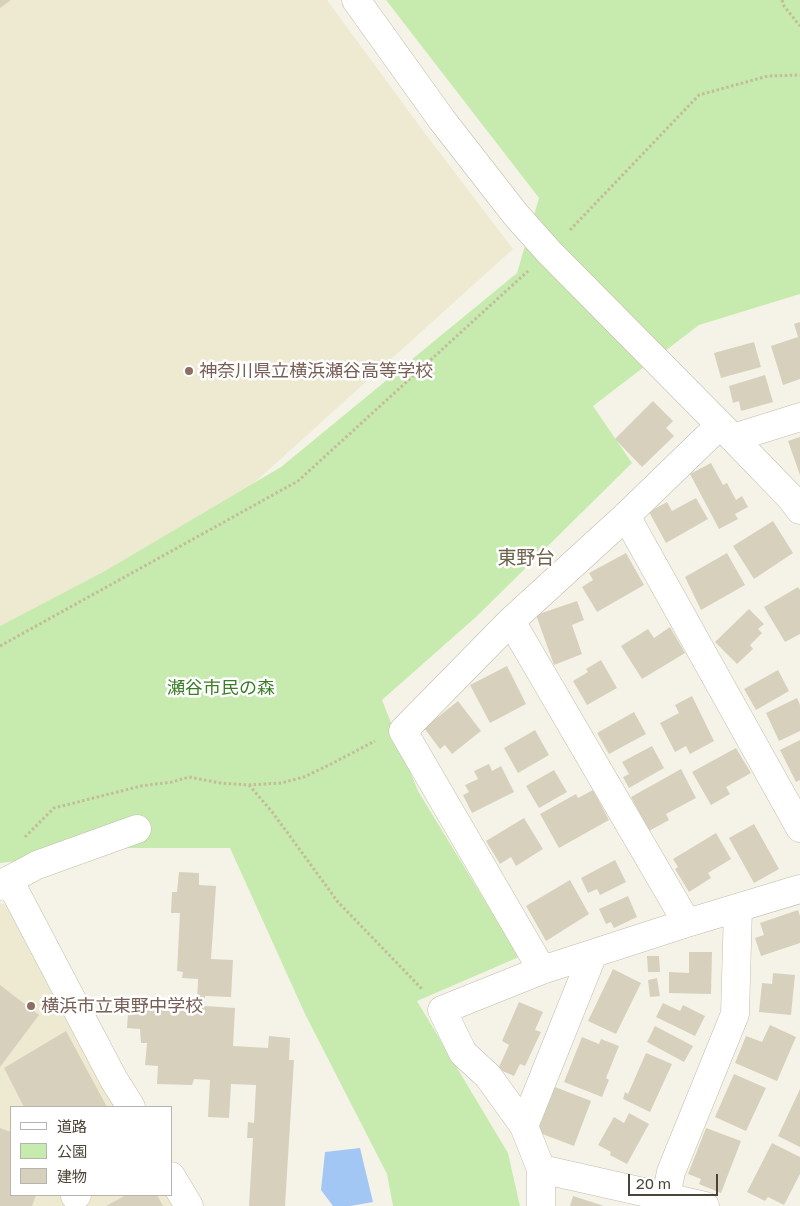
<!DOCTYPE html>
<html>
<head>
<meta charset="utf-8">
<style>
  body { margin:0 }
  #map { position:relative; width:800px; height:1206px; overflow:hidden; background:#f5f3e8; font-family:"Golos Text","Noto Sans JP",sans-serif }
  canvas { display:block }
  .legend { position:absolute; left:10px; top:1106px; width:162px; height:90px; box-sizing:border-box; background:#fff; border:1px solid #b6b4af; margin:0; padding:6px 9px; list-style:none; font-size:15px; color:#494436 }
  .legend li { display:flex; align-items:center; gap:10px; height:25px }
  .legend b { width:25px; border:1px solid #b6b4af }
  .scale { position:absolute; left:628px; top:1174px; width:90px; height:22px; box-sizing:border-box; border:2px solid #494436; border-top:0; padding-left:6px; font-size:15px; line-height:18px; white-space:nowrap; color:#494436; -webkit-text-stroke:4px #fff; paint-order:stroke }
</style>
</head>
<body>
<div id="map">
<canvas width="800" height="1206"></canvas>
<ul class="legend">
<li><b style="height:6px;background:#fff"></b>道路</li>
<li><b style="height:14px;background:#c7ebaf"></b>公園</li>
<li><b style="height:14px;background:#d7d0bd"></b>建物</li>
</ul>
<div class="scale">20 m</div>
</div>
<script>
const c = document.querySelector('canvas').getContext('2d');
c.lineJoin = 'round';
function paint(path, color) { c.fillStyle = color; c.fill(path, 'evenodd'); }
function trace(path, color, width, dash) { c.strokeStyle = color; c.lineWidth = width; c.lineCap = dash ? 'butt' : 'round'; c.setLineDash(dash || []); c.stroke(path); }
function drawText(font, color, halo, rows, align = 'center') {
  c.font = font + ' "Golos Text","Noto Sans JP",sans-serif'; c.lineWidth = 5; c.setLineDash([]); c.textBaseline = 'middle'; c.strokeStyle = halo; c.fillStyle = color; for (const [text, x, y, turn = 0] of rows) {
    c.save(); c.translate(x, y); c.rotate((+turn || 0) * Math.PI / 180); c.textAlign = isNaN(turn) ? turn : align; if (halo) c.strokeText(text, 0, 0); c.fillText(text, 0, 0); c.restore();
  }
}
const education = new Path2D(`
  M0,0h327l97,132 89,117 -270,244 -243,139z
  M0,903l7,2 111,202h-107v88h155l6,11h-172z`);
const green = new Path2D(`
  M386,0h414v294l-101,31 -106,81 39,57 -156,154 -94,83 36,91 101,166 -102,44 91,152 12,53h-127l-6,-32 -82,-160 -75,-166h-101l-129,15v-237l105,-55 176,-104 236,-194 22,-75z`);
const water = new Path2D(`
  M360,1148l13,54 -23,4h-17l-12,-16 4,-38z`);
const building = new Path2D(`
  M0,0h11l-11,8z
  M800,322v57l-17,6 -12,-39 27,-9 -4,-13z
  M754,342l7,25 -40,11 -7,-25z
  M765,375l8,27 -32,9 -2,-10 -6,2 -4,-17z
  M653,401l20,20 -7,7 8,8 -32,31 -27,-28z
  M800,437v38l-12,-34z
  M711,463l12,22 4,-2 9,17 6,-4 6,11 -13,7 3,5 -19,10 -29,-55z
  M696,498l12,21 -42,24 -17,-31 18,-10 5,9z
  M773,521l20,32 -39,26 -21,-33z
  M626,553l18,32 -47,27 -15,-25 11,-7 -4,-7z
  M727,553l18,32 -44,25 -16,-33z
  M798,587l2,3v44l-15,8 -21,-35z
  M577,601l7,19 -12,5 10,29 -28,11 -18,-50z
  M749,609l15,15 -6,5 4,4 -12,12 3,4 -16,15 -22,-22z
  M670,627l15,26 -43,26 -21,-33 27,-17 6,9z
  M601,660l16,28 -30,17 -14,-24 15,-9 -2,-3z
  M507,666l19,38 -36,19 -20,-38z
  M778,670l11,21 -33,19 -12,-21z
  M692,696l22,45 -24,13 -4,-8 -11,6 -15,-29 19,-10 -4,-8z
  M797,698l3,7v26l-21,10 -13,-28z
  M458,701l23,30 -29,23 -7,-9 -5,4 -16,-21z
  M634,712l12,22 -37,20 -12,-21z
  M535,730l14,25 -31,18 -14,-25z
  M800,740v40l-4,2 -16,-32z
  M652,746l12,22 -35,20 -6,-11 6,-3 -7,-12z
  M736,748l15,25 -25,14 4,7 -19,11 -19,-33z
  M489,764l3,7 9,-5 13,26 -42,21 -9,-18 6,-3 -4,-7 13,-6 -4,-8z
  M681,769l15,29 -30,16 3,6 -20,11 -18,-34z
  M554,770l13,22 -28,16 -13,-22z
  M593,790l16,30 -50,28 -19,-34 36,-20 2,4z
  M524,818l19,31 -27,17 -5,-9 -11,7 -14,-23z
  M754,824l25,45 -25,14 -25,-45z
  M716,833l15,26 -23,14 3,5 -22,14 -14,-23 3,-2 -5,-8z
  M615,860l11,22 -26,13 -3,-6 -9,4 -7,-15z
  M179,872l20,1v12l17,1 -5,73 22,1 -2,37 -26,-1v10l30,2 -2,38 35,2 1,-12 21,2 -1,22h5l-9,146h-36l4,-68h-6l1,-16 6,1 2,-38 -25,-1 -2,34 -21,-1 2,-37 -16,-1 -2,6 -35,-1 1,-18 -13,-1 2,-22h-6l-1,-14 -13,-1 2,-28 68,4 1,-25 -16,-1 1,-6 -6,-1 3,-58h-9l1,-21h5z
  M570,880l19,34 -43,27 -20,-35z
  M628,896l9,21 -23,11 -3,-6 -5,2 -7,-15z
  M798,910l2,6v27l-39,13 -6,-18 9,-3 -4,-12z
  M689,952h23l-1,42 -42,-1v-21l20,1z
  M647,956h12l1,16h-12z
  M613,969l28,14 -25,51 -28,-13z
  M773,973l22,2 -4,40 -32,-3 3,-29 10,1z
  M657,978l3,18 -10,1 -2,-17z
  M0,985l39,30 -39,52z
  M519,1002l24,10 -8,18 6,2 -16,34 -5,-2 -6,12 -16,-7 11,-24 -7,-4z
  M663,1003l17,8 3,-6 22,11 -10,20 -39,-19z
  M770,1025l26,12 -19,44 -42,-18 11,-27 16,6z
  M655,1026l38,20 -9,16 -37,-20z
  M66,1031l41,76h-83l-20,-39z
  M582,1037l17,7 2,-5 18,7 -13,32 3,2 -7,17 -38,-15z
  M646,1053l26,11 -22,48 -27,-13 2,-7 3,2z
  M734,1074l32,14 -20,43 -31,-14z
  M555,1087l36,14 -17,45 -37,-14z
  M800,1089v58l-22,-11z
  M629,1113l20,11 -22,40 -17,-9 1,-3 -13,-7 16,-28 10,6z
  M0,1128l11,4v63h25l-4,11h-32z
  M706,1128l35,13 -20,52 -22,-9 2,-5 -13,-5z
  M772,1143l28,14v17l-16,31 -16,-8 -3,4 -18,-9z
  M126,1195h31l6,11h-57z
  M573,1196l31,10h-34z`);
const path = new Path2D(`
  M782,0l2,6 16,20
  M570,230l129,-135 69,-19 32,-1
  M0,646l298,-165 230,-210
  M249,785l24,28 65,89 85,88
  M25,837l29,-29 87,-22 31,-4 17,-5 31,6 29,2 32,-2 23,-6 27,-13 44,-23`);
const minor = new Path2D(`
  M356,0l86,120 74,95 33,37 184,186 58,60 9,12
  M733,438l67,-21
  M626,516l174,312
  M511,621l176,302
  M9,880l105,200 17,27
  M0,886l9,-6 28,-15 100,-36
  M542,970l-139,-239 108,-110 115,-105 94,-91
  M524,1126l69,-172
  M541,1169l164,37
  M171,1176l18,30
  M75,1196l2,-1
  M541,1206v-37l-17,-43 -36,-50 -25,-23 -21,-43 100,-40 145,-47 113,-34
  M664,1206l7,-34 64,-158 3,-106`);
const markers = [
  [189,371,5,"#8d6e63"],
  [31,1006,5,"#8d6e63"]
];
const educationNames = [
  ["神奈川県立横浜瀬谷高等学校",199,371],
  ["横浜市立東野中学校",41,1006]
];
const parkNames = [
  ["瀬谷市民の森",221,688]
];
const neighbourhoodNames = [
  ["東野台",526,558]
];
paint(education, '#eeead1');
paint(green, '#c7ebaf');
paint(water, '#a2c7f4');
paint(building, '#d7d0bd');
trace(minor, '#c1bcaa', 29);
trace(path, '#c3bb9a', 3, [2.5, 2.5]);
trace(minor, '#fff', 28);
for (const [x, y, r, color] of markers) { const dot = new Path2D(); dot.arc(x, y, r, 0, 2 * Math.PI); c.fillStyle = color; c.fill(dot); trace(dot, '#fff', 2); }
drawText('18px', '#785e54', '#fff', educationNames, 'left');
drawText('18px', '#3b7e26', '#fff', parkNames);
drawText('19px', '#6c644d', '#fff', neighbourhoodNames);
</script>
</body>
</html>
